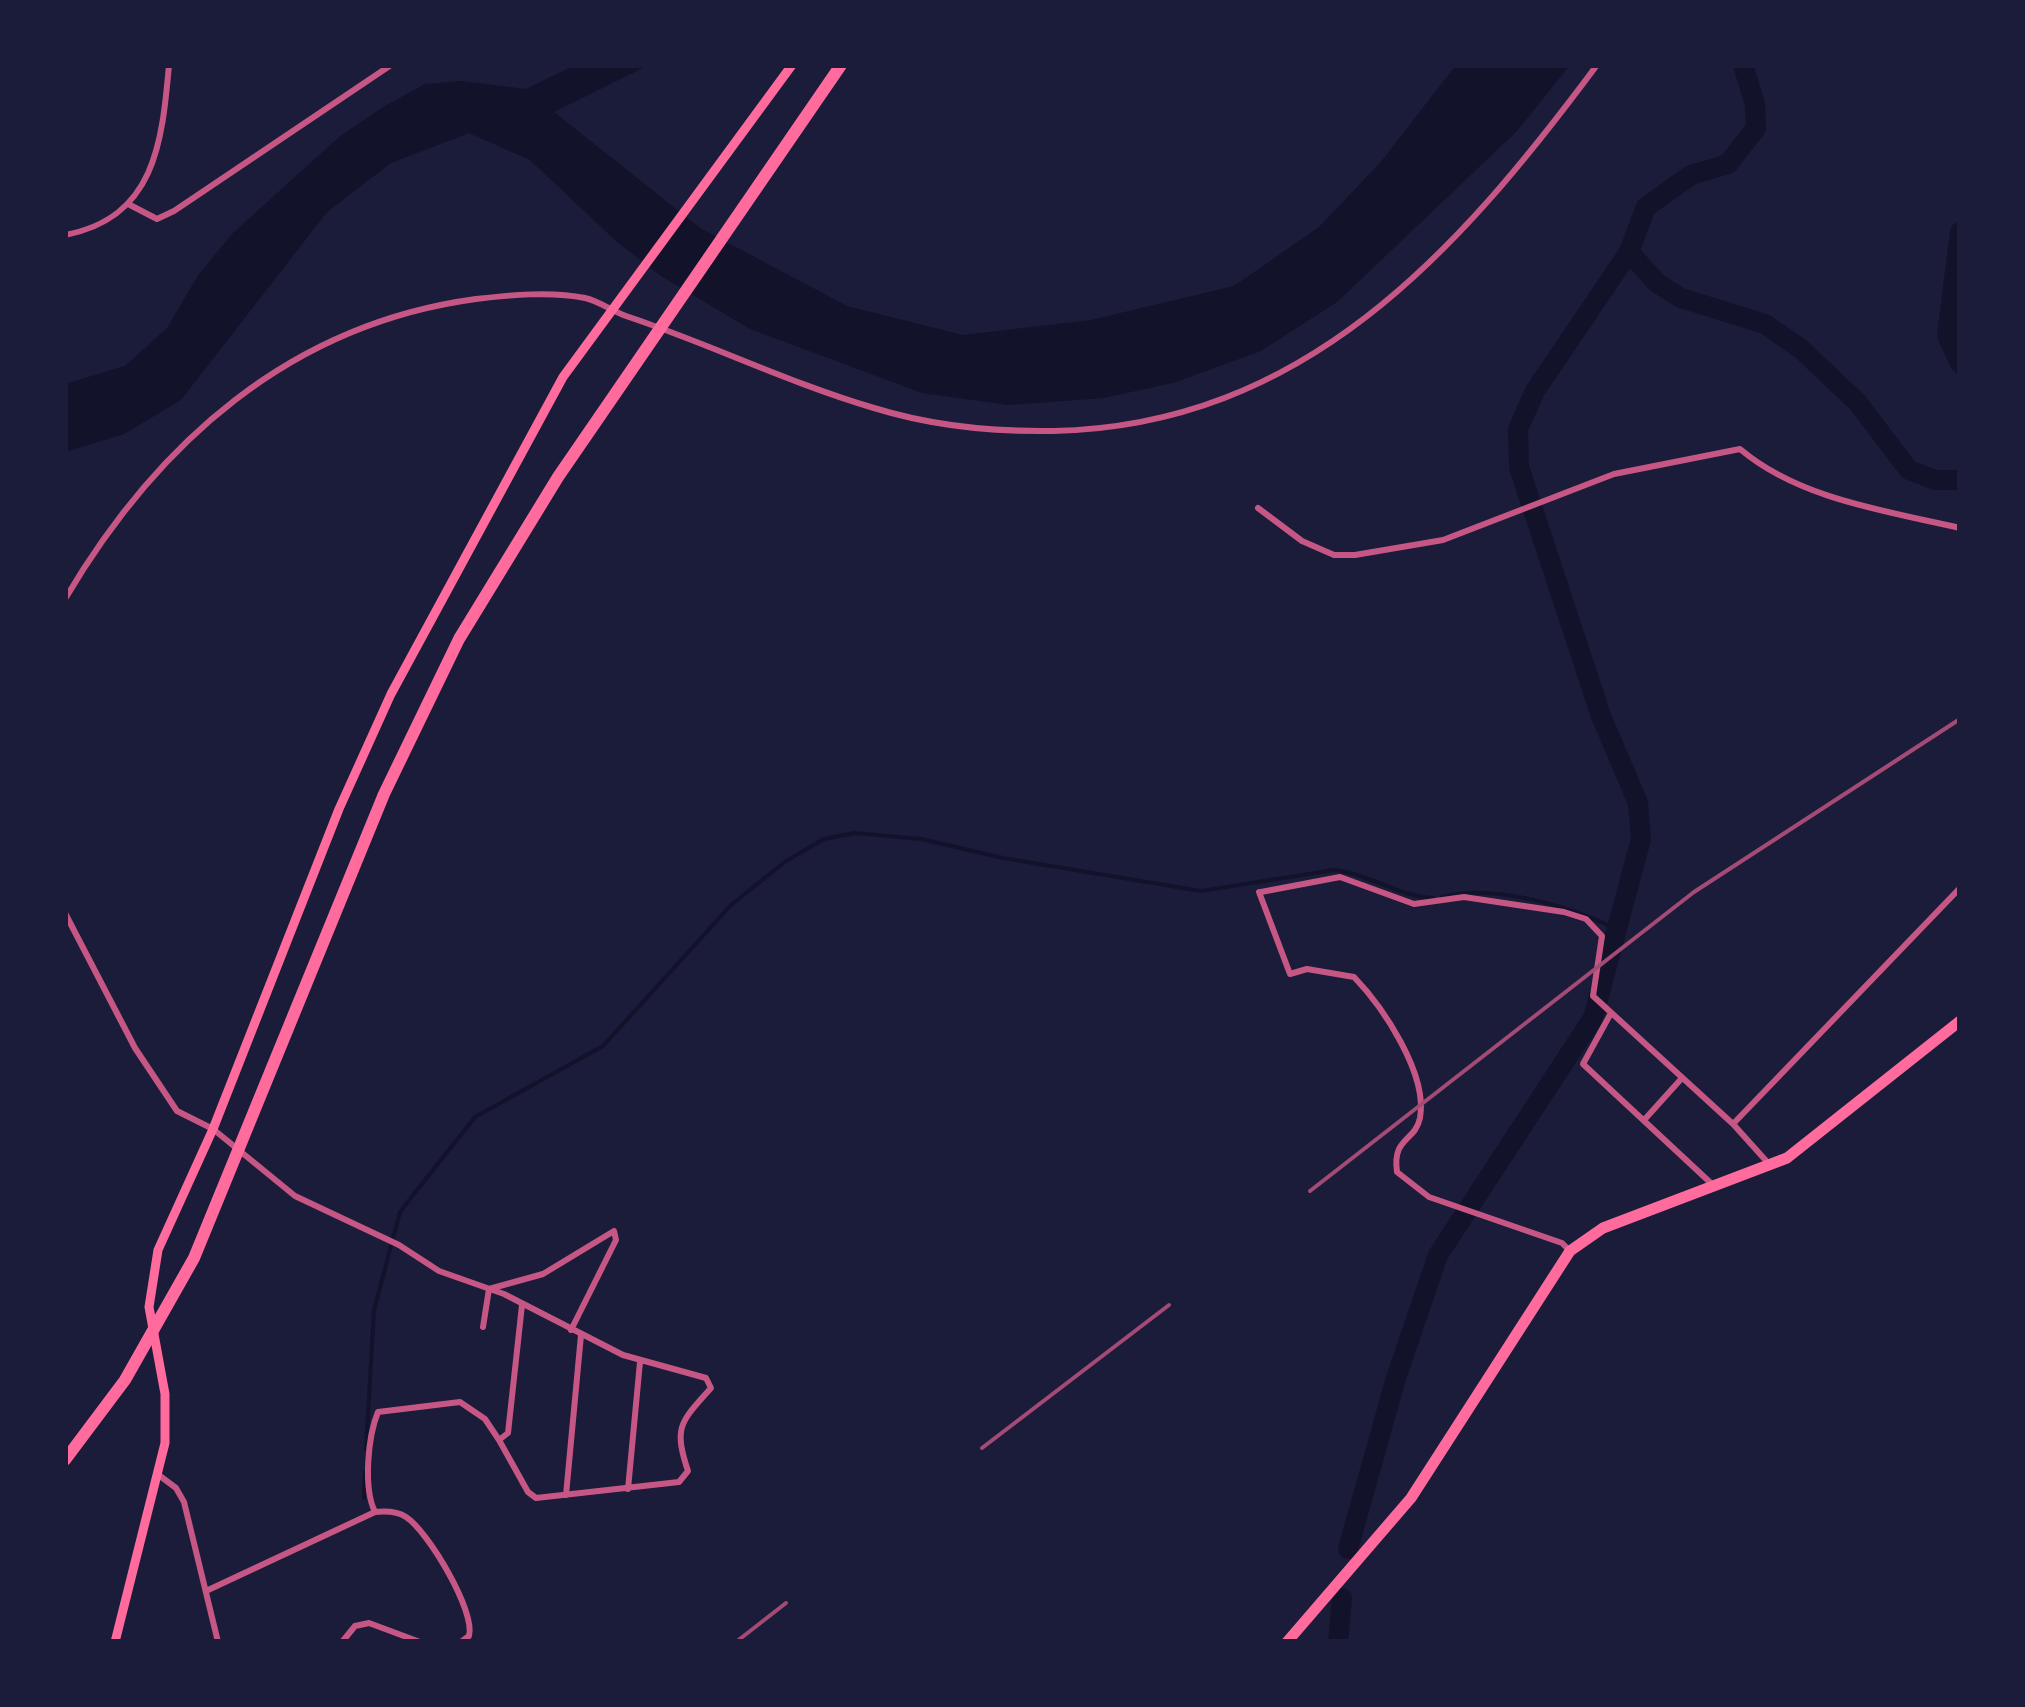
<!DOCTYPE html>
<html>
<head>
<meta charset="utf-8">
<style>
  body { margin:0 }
  #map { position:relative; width:2025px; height:1707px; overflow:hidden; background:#1b1b3a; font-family:"Alegreya Sans",sans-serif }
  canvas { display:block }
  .frame { position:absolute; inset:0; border:68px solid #1b1b3a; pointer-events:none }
</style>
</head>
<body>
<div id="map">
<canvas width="2025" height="1707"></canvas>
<div class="frame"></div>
</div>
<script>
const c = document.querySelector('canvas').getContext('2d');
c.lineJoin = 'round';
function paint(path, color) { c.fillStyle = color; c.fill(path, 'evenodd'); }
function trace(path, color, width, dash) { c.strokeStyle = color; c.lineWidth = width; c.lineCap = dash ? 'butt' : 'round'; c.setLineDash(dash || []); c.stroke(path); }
const water = new Path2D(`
  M575,65h74l-95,47 146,116 147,78 116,29 128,-15 143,-34 85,-59 61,-64 76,-98h114l-53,66 -180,171 -76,49 -88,32 -70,15 -94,7 -87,-12 -172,-64 -89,-53 -44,-34 -87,-82 -61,-27 -78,30 -64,49 -146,188 -57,34 -59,18v-68l60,-18 42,-38 32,-54 33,-40 107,-97 44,-30 42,-23 37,-3 64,8z`);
const stream = new Path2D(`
  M1442,897c49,-14 129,9 174,32
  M366,1449l8,-139 26,-98 10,-13 65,-82 128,-71 128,-141 55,-44 38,-22 30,-6 67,6 82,19 198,33 133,-21c36,4 64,26 99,28
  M364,1498l1,-25`);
const river = new Path2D(`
  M1960,232l-13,103 13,29
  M1629,252l28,31 24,15 84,26 36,25 56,53 52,68 26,10h25
  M1348,1549l48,-171 42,-123 155,-237 48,-179 -3,-36 -37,-87 -82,-249 -1,-38 17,-38 94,-139 17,-45 45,-32 37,-11 28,-36 -1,-24 -12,-39
  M1338,1642l4,-44`);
const minor = new Path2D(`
  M130,205l27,14 17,-8 217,-146
  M65,235c90,-17 97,-92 104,-170
  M1258,508l44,33 32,14h21l88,-15 171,-66 126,-25c59,50 146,62 220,79
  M65,599c92,-156 225,-275 411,-300 34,-4 75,-8 109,-1 14,3 27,13 41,18 84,28 163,67 248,92 58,18 118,24 179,23 251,-5 405,-179 544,-366
  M1259,892l31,82 17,-5 47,8c29,30 74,97 66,141 -5,24 -28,19 -23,54l32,25 133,46 7,7
  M1261,892l79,-15 74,27 50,-7 100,15 22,7 16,17 -9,60 140,128 36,40
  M65,913l70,135 42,63 36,18 82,67 104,49 40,26 65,23 119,61 83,23 5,10c-30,34 -38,38 -23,83l-9,11 -143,16 -8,-6 -29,-52
  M1611,1013l-28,51 131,122
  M1645,1119l37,-41
  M1733,1124l227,-236
  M483,1327l6,-38 54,-15 71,-43 2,9 -45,90
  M160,1476l16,12 8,14 34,140
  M628,1489l12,-127
  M566,1495l15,-160
  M375,1512c-12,-24 -7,-76 3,-100l82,-10 25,17 14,21 9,-7 14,-128
  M206,1591l169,-79c11,-1 22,-1 31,5 22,14 70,95 63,119l-8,6
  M342,1642l13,-16 14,-3 51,19`);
const secondary = new Path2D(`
  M115,1642l50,-199v-49l-16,-87 9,-57 55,-121 126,-320 52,-115 172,-317 229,-312`);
const trunk = new Path2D(`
  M1287,1642l124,-144 159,-247 33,-23 184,-70 173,-137`);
const motorway = new Path2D(`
  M65,1460l60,-80 69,-122 190,-464 75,-155 99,-162 283,-412`);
const rail = new Path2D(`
  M1310,1191l384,-299 266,-173
  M982,1448l187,-143
  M736,1642l50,-39`);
paint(water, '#12122b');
trace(stream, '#12122b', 4);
trace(river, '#12122b', 20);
trace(minor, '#c65784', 6);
trace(secondary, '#ff6b9d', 9);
trace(trunk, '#ff6b9d', 11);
trace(motorway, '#ff6b9d', 12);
trace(rail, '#a44b75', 4);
</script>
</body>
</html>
